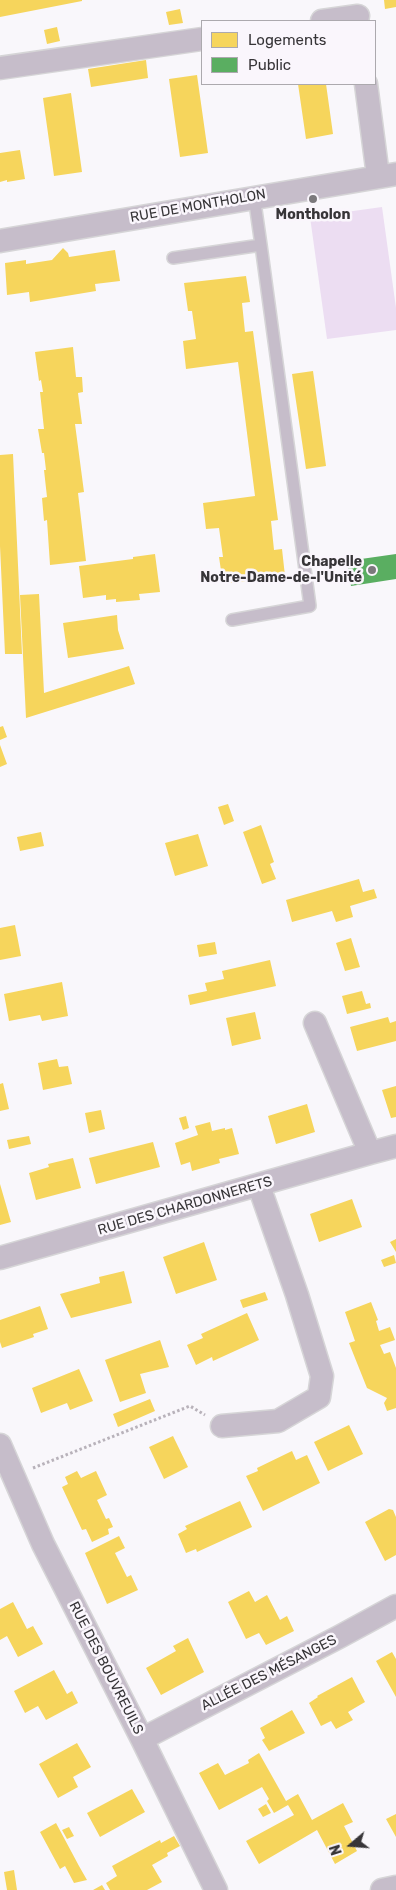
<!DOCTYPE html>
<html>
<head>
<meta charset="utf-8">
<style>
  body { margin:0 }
  #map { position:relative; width:396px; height:1890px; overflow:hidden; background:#f9f7fb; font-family:Rubik,sans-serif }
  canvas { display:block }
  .legend { position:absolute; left:201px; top:20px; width:175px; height:65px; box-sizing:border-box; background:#faf6fc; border:1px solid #aca9ae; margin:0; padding:6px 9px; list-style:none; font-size:15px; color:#373538 }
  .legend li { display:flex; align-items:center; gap:10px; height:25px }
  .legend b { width:25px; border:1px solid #aca9ae }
  .north { position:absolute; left:326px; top:1820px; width:50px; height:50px; -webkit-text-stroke:4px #faf6fc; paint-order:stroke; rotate:252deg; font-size:14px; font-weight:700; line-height:20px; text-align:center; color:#373538 }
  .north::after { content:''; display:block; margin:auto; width:18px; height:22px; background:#373538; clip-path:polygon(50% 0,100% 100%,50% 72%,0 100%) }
</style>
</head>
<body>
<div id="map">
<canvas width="396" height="1890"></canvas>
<ul class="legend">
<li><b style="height:14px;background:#f6d55c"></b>Logements</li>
<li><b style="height:14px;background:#5aae61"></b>Public</li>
</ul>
<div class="north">N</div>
</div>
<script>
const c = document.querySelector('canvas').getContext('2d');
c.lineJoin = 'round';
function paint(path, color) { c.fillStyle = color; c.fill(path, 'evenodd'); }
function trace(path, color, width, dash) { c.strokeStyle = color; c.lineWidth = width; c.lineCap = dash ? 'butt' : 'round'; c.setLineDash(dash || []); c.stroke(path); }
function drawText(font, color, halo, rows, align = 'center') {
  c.font = font + ' Rubik,sans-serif'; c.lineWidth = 5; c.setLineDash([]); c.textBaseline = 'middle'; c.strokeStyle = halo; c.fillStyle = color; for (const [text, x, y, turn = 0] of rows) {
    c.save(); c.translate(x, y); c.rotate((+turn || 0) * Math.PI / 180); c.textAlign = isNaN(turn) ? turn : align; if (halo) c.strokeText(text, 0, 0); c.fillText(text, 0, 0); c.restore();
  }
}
const green = new Path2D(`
  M382,207l14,101v22l-69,9 -17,-122z`);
const homes = new Path2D(`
  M0,0h82v1l-82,16z
  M384,0h12v7l-11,2z
  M180,9l3,14 -14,2 -3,-13z
  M57,27l3,14 -13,3 -3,-14z
  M146,60l2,18 -57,9 -3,-18z
  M197,75l11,78 -28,4 -11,-78z
  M298,84h28l7,50 -27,5z
  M71,93l11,79 -28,4 -11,-78z
  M20,150l5,29 -18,3v-2l-7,2v-29z
  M63,248l5,5 1,4 46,-7 5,31 -25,3 1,7 -66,11 -1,-10 -22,3 -2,-32 21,-3v4l26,-4z
  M246,276l4,26 -8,1 3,29 8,-1 25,189 -7,1 3,29 8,-1 3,27 -62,8 -4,-27h4l-4,-29 -13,1 -3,-26 52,-7 -17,-134 -52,7 -3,-28 13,-2 -4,-28h-4l-4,-28z
  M73,347l3,30h6l1,15 -5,1 4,31h-7l9,68 -6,1 8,68 -36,4 -3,-45 -3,1 -2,-23 5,-1 -3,-27h2l-2,-17h-2l-4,-24h6l-4,-37h3l-2,-12 -2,1 -4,-29z
  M313,371l13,95 -20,3 -14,-95z
  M13,454l9,200h-17l-5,-108v-91z
  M155,554l5,38 -21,2 1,6 -24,2v-3l-10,1v-5l-23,3 -4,-32 54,-7v-2z
  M39,594l5,99 85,-27 6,18 -109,34 -6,-123z
  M117,615l1,15 6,19 -56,9 -5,-35z
  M3,726l4,11 -7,3v-13z
  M0,745l7,19 -7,3z
  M228,804l6,17 -10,4 -6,-18z
  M261,825l13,37 -4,2 6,15 -14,5 -19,-52z
  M41,832l3,14 -24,5 -3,-14z
  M198,834l10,32 -33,10 -10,-33z
  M359,879l4,13 11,-3 3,9 -27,8 3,11 -17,5 -4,-11 -40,11 -6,-22z
  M15,925l6,31 -21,4v-32z
  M351,938l9,29 -15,4 -9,-28z
  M215,942l2,12 -18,3 -2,-12z
  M270,960l6,26 -86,19 -2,-10 19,-4 -2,-8 19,-4 -2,-8z
  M62,982l6,34 -26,5 -2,-6 -31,6 -5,-27z
  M362,991l4,13 4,-1 1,5 -24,6 -5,-18z
  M255,1012l6,27 -29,7 -6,-28z
  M388,1017l2,6 6,-2v20l-39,10 -7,-24z
  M57,1059l2,8 9,-1 4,18 -29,6 -5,-27z
  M3,1083l6,26 -9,2v-27z
  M396,1086v31l-5,1 -9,-28z
  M307,1104l8,28 -39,12 -8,-28z
  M101,1110l4,19 -16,4 -4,-20z
  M186,1116l3,12 -6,2 -4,-12z
  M210,1122l2,9 13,-3v2l7,-2 7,26 -20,5 1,4 -28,8 -2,-9 -9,3 -6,-22 23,-8 -3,-9z
  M29,1136l2,8 -22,5 -2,-9z
  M153,1142l7,25 -64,17 -7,-26z
  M73,1158l8,30 -45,12 -7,-27 20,-6 -1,-3z
  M0,1184l11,38 -11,3z
  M352,1199l10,28 -43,15 -9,-28z
  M396,1239v13l-6,-10z
  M204,1242l13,38 -41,14 -13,-37z
  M394,1255l2,8 -12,4 -3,-7z
  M124,1271l8,32 -61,15 -11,-24 40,-11 -1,-6z
  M265,1292l3,8 -25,8 -3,-8z
  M371,1302l7,18 -2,1 3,10 11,-4 5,13 -15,5 4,9 6,-2 6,16v40l-9,3 -3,-8 3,-5 -20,-10 -18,-45 6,-2 -10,-29z
  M40,1306l8,23 -15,5 1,3 -32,11 -2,-6v-22z
  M247,1313l12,27 -46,21 -1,-4 -16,8 -9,-20 16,-7 -2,-4z
  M160,1340l9,27 -29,7 6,19 -26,9 -15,-42z
  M79,1369l14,32 -23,9 -3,-7 -26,10 -9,-25z
  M150,1399l5,12 -37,16 -5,-13z
  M349,1425l14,29 -35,17 -14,-29z
  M173,1436l15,31 -24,12 -15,-32z
  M292,1451l4,9 11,-5 13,28 -57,28 -17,-35 12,-5 -1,-3z
  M77,1471l4,7 15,-7 11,24 -10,5 9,19 3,-1 4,9 -5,2 1,5 -17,8 -6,-13 -4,1 -20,-43 6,-3 -3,-7z
  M240,1501l12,26 -55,25 -1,-3 -10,4 -8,-19 9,-5 -2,-3z
  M389,1509l4,1 3,7v38l-11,6 -20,-39z
  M119,1536l6,12 -10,5 12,24 4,-2 7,15 -31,14 -22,-51z
  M249,1591l6,11 12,-7 13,25 7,-4 7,15 -28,14 -7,-12 -13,6 -18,-37z
  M13,1602l14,27 6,-3 10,18 -25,13 -11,-21 -7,4v-31z
  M188,1638l16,34 -43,23 -15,-27 30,-17 -3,-5z
  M392,1652l4,7v38l-20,-36z
  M54,1670l13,24 5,-3 6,12 -32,17 -8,-14 -13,7 -11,-22z
  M352,1677l13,25 -17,10 5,8 -17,9 -5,-8 -10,5 -12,-23 9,-6 -1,-1z
  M292,1710l13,23 -36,18 -7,-11 3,-2 -5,-10z
  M77,1743l14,24 -18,10 5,10 -20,11 -19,-34z
  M259,1753l27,48 12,-7 14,26 31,-17 10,19 -9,4 13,25 -22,13 -18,-34 -58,34 -13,-23 48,-26 -6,-10 -14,8 -7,-12 2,-2 -7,-12 -43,23 -20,-37 19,-10 7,12 24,-12 -1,-3z
  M132,1789l13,23 -45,25 -13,-24z
  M266,1804l5,9 -8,4 -5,-8z
  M396,1814v23l-10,-18z
  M56,1823l23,43 8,14 -13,3 -9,-17 -5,3 -20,-37z
  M69,1827l5,9 -7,3 -5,-9z
  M174,1836l6,10 -13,7 1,3 -16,9 10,17 -15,8h-37l-4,-7 11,-7 -5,-10 48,-26 1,3z
  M14,1870l3,20h-10l-3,-18z
  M102,1885l3,5h-12z`);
const public = new Path2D(`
  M396,554v25l-45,7 -4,-25z`);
const path = new Path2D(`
  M33,1468l157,-62 15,9`);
const lane = new Path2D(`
  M254,196l7,49
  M173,258l88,-13 49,361 -78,14`);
const street = new Path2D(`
  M322,21l36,-5
  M0,68l202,-29
  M366,84l12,92
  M0,241l396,-67
  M315,1023l55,130 26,-7
  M0,1258l370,-105
  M222,1426l56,-5 41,-24 3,-21 -25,-81 -38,-109
  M0,1445l43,99 99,195 74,151
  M142,1739l197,-102 57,-31
  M382,1890l14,-3`);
const markers = [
  [313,199,5,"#7b797c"],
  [372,570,5,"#7b797c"]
];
const streetNames = [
  ["RUE DE MONTHOLON",198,206,-10],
  ["RUE DES CHARDONNERETS",185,1206,-16],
  ["RUE DES BOUVREUILS",106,1668,63],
  ["ALLÉE DES MÉSANGES",269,1673,-27]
];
const poiNames = [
  ["Montholon",313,215],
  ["Chapelle",362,562,"right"],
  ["Notre-Dame-de-l'Unité",362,578,"right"]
];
paint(green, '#ecddf2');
paint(homes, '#f6d55c');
paint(public, '#5aae61');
trace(lane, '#d6d5d7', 14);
trace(street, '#d6d5d7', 25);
trace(path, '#b8b2ba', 3, [2.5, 2.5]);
trace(lane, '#c6bdca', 11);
trace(street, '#c6bdca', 22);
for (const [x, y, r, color] of markers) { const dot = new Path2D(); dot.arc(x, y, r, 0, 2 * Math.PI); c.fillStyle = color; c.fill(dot); trace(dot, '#faf6fc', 2); }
drawText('14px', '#373538', '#faf6fc', streetNames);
drawText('bold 14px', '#373538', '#faf6fc', poiNames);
</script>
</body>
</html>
